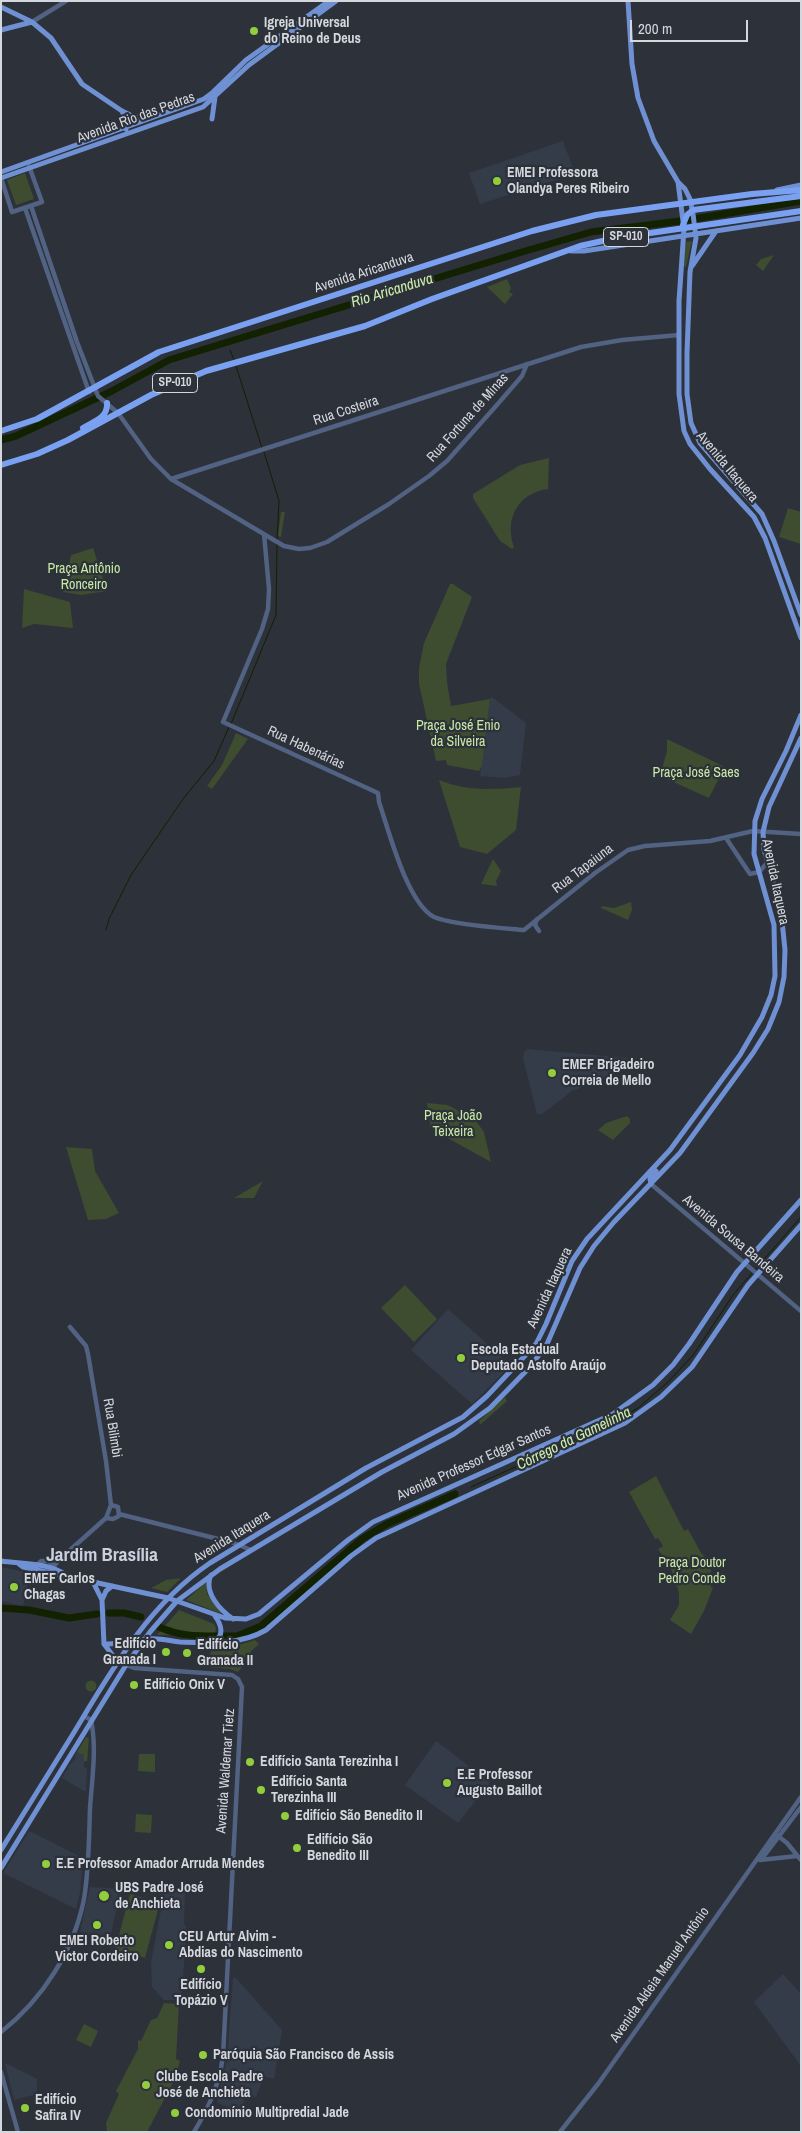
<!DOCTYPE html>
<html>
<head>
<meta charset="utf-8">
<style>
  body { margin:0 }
  #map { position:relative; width:802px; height:2133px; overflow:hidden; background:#2d313a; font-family:"Archivo Narrow",sans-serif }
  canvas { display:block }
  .frame { position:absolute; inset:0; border:2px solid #d4d7dd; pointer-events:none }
  .scale { position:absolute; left:630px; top:20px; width:118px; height:22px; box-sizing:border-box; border:2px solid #d4d7dd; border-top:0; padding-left:6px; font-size:15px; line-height:18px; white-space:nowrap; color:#d4d7dd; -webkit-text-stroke:4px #2d313a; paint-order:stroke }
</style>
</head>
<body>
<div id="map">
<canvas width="802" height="2133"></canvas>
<div class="frame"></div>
<div class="scale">200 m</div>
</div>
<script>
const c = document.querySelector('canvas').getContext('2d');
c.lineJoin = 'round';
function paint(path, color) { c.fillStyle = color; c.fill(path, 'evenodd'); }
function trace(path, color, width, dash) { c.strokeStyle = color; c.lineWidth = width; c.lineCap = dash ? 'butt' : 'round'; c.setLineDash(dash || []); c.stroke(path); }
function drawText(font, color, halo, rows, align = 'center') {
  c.font = font + ' "Archivo Narrow",sans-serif'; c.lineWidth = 4.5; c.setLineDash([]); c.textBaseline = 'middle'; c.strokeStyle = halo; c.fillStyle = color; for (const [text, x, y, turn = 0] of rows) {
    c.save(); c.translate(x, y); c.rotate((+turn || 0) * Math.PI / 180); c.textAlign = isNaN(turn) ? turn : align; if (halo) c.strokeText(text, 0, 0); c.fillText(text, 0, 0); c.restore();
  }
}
const built = new Path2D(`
  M563,141l12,33 -95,30 -11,-31z
  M492,697l34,26 -6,52 -15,3 -25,-2 10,-77z
  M528,1049l99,9 3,7 -4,5 -54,21 -30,23h-5l-14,-56 1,-6z
  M448,1309l63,56 -39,39 -61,-54z
  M1,1567l29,6 -7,33 -22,-5z
  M436,1741l54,41 -32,41 -53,-38z
  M80,1747l8,5 -1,9 -3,1v6h3l-1,24 -24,-14 5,-9 2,1 -1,-3 8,-9 -2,-1z
  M29,1831l54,27 -3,35 -4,16 -73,-36z
  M90,1887l31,2 -12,54 -29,-11z
  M164,1891l21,1 -1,32 2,3 -4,72 -6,1h-12l-12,-13 -1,-25 11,-57 -2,-10z
  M783,1974l18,20v72l-47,-64z
  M233,1978h3l46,52 -8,49 -10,-3 -8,21 -9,-3 -7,18 -22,-9 -1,-4 10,-38z
  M5,2063l32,16v15l-23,6z`);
const green = new Path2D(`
  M25,173l9,26 -18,6 -9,-25z
  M692,241l-6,26 -3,-1 3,-24z
  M774,255l-11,16 -7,-6 5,-6z
  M507,279l4,9 -2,4 4,2 -8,10 -18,-17z
  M549,458l-1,31c-30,4 -44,30 -34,58l-2,2 -12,-8 -27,-43v-4l47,-29z
  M788,508l13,4v32l-22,-7z
  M281,512h4l-4,25 -3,-1z
  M93,548l14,43 -26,4 -18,-3 8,-37z
  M450,584h3l19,13 -26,67 1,18 4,24 39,-7 -8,66 -3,6 -32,-6 -1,-5 -10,1 -17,-77v-16l5,-25z
  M24,589l46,13 3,26 -39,-4 -12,4z
  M236,733l12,6 -36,50 -5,-3 15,-21z
  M667,739l56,27v4l-14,28 -49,-22 7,-25z
  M439,780c26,11 53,10 82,7l-5,43 -29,24 -27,-7z
  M493,859l8,12 -5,10 1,5 -16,-2z
  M631,902l1,8 -4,10 -27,-12 1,-2 12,2z
  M427,1103l21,2 28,16 8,11 7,30 -60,-33z
  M627,1116l3,3v4l-17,17 -15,-10 8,-7z
  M66,1147l26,2 3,22 24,42 -13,6 -18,1z
  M263,1181l-9,17h-20z
  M405,1285l32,34 -23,23 -33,-34z
  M505,1397l2,4 -27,24 -1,-4z
  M656,1476l28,55 4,-2 12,22 11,14v22l2,1 -9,23 -13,23 -21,-14 9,-15v-12l-8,-24 -13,-20 5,-3 -5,-8 -3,1 -26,-47z
  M181,1578l-14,14 -16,-4 15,-8z
  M206,1582l1,12 15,20 -36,-14z
  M179,1610l35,14 2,4 -1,6 -58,1z
  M255,1640l4,4 -8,7 1,5 -14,16 -8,-3 -21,-2 2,-21 31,-2z
  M85.5 1686a5.5 5.5 0 1 1 11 0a5.5 5.5 0 1 1-11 0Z
  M86,1737l3,1 -2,23h-3v-6l-7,-3z
  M139,1754h16v18l-17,-1z
  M136,1814l16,1 -1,18 -16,-1z
  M130,1894l30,8 -15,56 -30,-8z
  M164,2003l15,1 -3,55 4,2 -5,18 -28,53h-40l-1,-9 13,-29 -3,-3 22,-42v-9l3,1 10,-21 6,-2z
  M84,2024l14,7 -7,16 -15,-7z
  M232,2049l17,1v12l-17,-1z`);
const stream = new Path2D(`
  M230,350l4,10
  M236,366l26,82
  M264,452l15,49 -2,39
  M231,724l45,-109 1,-71
  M106,930l3,-11 22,-44 52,-76 31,-38 15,-34
  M471,1487l137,-62 30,-17 30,-26 26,-28 39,-59 68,-78`);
const river = new Path2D(`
  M1,440l15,-4 96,-45 57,-31 353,-108 69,-20 97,-12 113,-19
  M1,1608l28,2 40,8 28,-4
  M109,1613h15l17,4
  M159,1627c20,9 37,9 59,9
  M223,1636h14l24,-10 101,-87 25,-15 68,-30`);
const minor = new Path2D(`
  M32,22l34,-21
  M1,178l11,34 30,-10 -13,-36
  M31,206l46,136 21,54 20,17 33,46 20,20 113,67 15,3 11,-1 17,-6 62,-38 40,-28 18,-15 49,-55 26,-30 5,-12
  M25,208l64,184
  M171,479l410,-132 41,-7 57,-5
  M264,534l5,55 -1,20 -6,20 -39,93 155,71 1,9c10,29 28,101 55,115 18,8 69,11 90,13l71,-57 33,-23 17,-4 65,-5 43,-10 48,3
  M726,838l24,36 9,-2 8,-9
  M537,919l-2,6 4,6
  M651,1184l150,127
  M119,1514l115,29 17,7
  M106,1518l7,1 6,-3 -1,-9 -7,-2
  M36,1566l5,-5h7l5,4 1,3
  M54,1566l6,-7 46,-41 5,-13 -5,-44 -18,-107 -2,-8 -16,-19
  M126,1665l8,3 98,7 6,4 4,8 -19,369c-4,29 -14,51 -29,76
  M778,1836l9,7 14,17
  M760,1860l37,-4
  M761,1860l40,-53
  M1,2032c42,-33 73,-82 83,-133 5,-30 5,-62 6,-91 2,-29 7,-60 1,-88l-7,-4
  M1,2072l17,60
  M560,2132l38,-48 203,-287`);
const major = new Path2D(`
  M628,1l4,63 6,34 16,43 24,41 7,7 5,10 3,15 3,24 -6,34 -3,81v41l4,29 9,20 62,71 12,27 27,74
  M1,7l31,15 19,16 31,46 40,27 12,6 14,1
  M1,30l31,-8
  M122,111l4,9v9
  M212,119l3,-22
  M1,172l203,-73 8,-6 34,-33 83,-59
  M1,178l202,-71 46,-42 87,-64
  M678,182l6,47 -5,72v93l5,37 6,13 20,25 44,48 11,21 36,100
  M777,190l24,-5
  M571,251h13l217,-33
  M692,266l24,-35
  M651,1184l-1,-5 6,-8
  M1,1561c20,3 47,1 65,14
  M19,1564l4,3 145,31 57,20 21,1 13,-5 89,-74 25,-18 240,-108 40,-29 20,-20 16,-21 48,-72 64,-72
  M211,1575c-8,17 9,35 22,44
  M93,1582l9,18 2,44
  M102,1600l4,-9 6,-5
  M214,1641c11,-5 7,-17 1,-25
  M104,1644c16,0 30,-4 46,-5 10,-1 20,2 30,3 29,1 61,3 86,-12l85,-74 25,-18 249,-115 36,-26 31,-30 56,-82 53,-60
  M104,1644l13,17 9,4
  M1,1850c24,-39 48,-77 72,-116 38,-63 75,-129 137,-171l156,-95 97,-51 24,-21 49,-52 10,-20 26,-63 15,-22 83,-89 70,-95 22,-38 9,-22 4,-19 -1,-51 -20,-71 1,-33 7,-22 24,-48 15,-36
  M1,1868l125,-203 24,-33 27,-31 43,-32 162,-97 72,-38 36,-26 40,-41 17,-23 33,-76 14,-22 20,-24 66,-69 73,-100 15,-24 11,-27 5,-25 1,-27 -4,-39 -17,-62 -1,-17 6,-25 32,-69`);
const highway = new Path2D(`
  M683,225l4,-10 6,-5 108,-14
  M83,428c11,-7 25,-10 24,-25
  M1,431l36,-12 122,-67 373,-121 64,-16 156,-21 49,-4
  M1,465l36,-11 31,-14 83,-45 55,-24 159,-45 67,-27 148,-53 36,-8 185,-27`);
const markers = [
  [254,31,5,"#92cd3e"],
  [497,181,5,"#92cd3e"],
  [552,1073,5,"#92cd3e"],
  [461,1358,5,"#92cd3e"],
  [14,1587,5,"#92cd3e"],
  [166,1652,5,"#92cd3e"],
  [187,1653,5,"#92cd3e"],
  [134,1685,5,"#92cd3e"],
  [250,1762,5,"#92cd3e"],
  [447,1783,5,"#92cd3e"],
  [261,1790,5,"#92cd3e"],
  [285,1816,5,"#92cd3e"],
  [297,1848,5,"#92cd3e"],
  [46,1864,5,"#92cd3e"],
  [104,1896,6,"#92cd3e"],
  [97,1925,5,"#92cd3e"],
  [169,1945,5,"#92cd3e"],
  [201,1969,5,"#92cd3e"],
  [203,2055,5,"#92cd3e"],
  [146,2085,5,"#92cd3e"],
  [25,2108,5,"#92cd3e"],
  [175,2113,5,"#92cd3e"]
];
const shields = [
  [626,237,45],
  [175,383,45]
];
const shieldNames = [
  ["SP-010",626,237],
  ["SP-010",175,383]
];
const poiNames = [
  ["Igreja Universal",264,23],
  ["do Reino de Deus",264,39],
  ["EMEI Professora",507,173],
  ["Olandya Peres Ribeiro",507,189],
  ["EMEF Brigadeiro",562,1065],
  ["Correia de Mello",562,1081],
  ["Escola Estadual",471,1350],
  ["Deputado Astolfo Araújo",471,1366],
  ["EMEF Carlos",24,1579],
  ["Chagas",24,1595],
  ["Edifício",156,1644,"right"],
  ["Granada I",156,1660,"right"],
  ["Edifício",197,1645],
  ["Granada II",197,1661],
  ["Edifício Onix V",144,1685],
  ["Edifício Santa Terezinha I",260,1762],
  ["E.E Professor",457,1775],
  ["Augusto Baillot",457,1791],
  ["Edifício Santa",271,1782],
  ["Terezinha III",271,1798],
  ["Edifício São Benedito II",295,1816],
  ["Edifício São",307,1840],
  ["Benedito III",307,1856],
  ["E.E Professor Amador Arruda Mendes",56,1864],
  ["UBS Padre José",115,1888],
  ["de Anchieta",115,1904],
  ["CEU Artur Alvim -",179,1937],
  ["Abdias do Nascimento",179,1953],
  ["EMEI Roberto",97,1941,"center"],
  ["Victor Cordeiro",97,1957,"center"],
  ["Edifício",201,1985,"center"],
  ["Topázio V",201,2001,"center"],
  ["Paróquia São Francisco de Assis",213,2055],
  ["Clube Escola Padre",156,2077],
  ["José de Anchieta",156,2093],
  ["Edifício",35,2100],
  ["Safira IV",35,2116],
  ["Condomínio Multipredial Jade",185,2113]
];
const streetNames = [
  ["Avenida Rio das Pedras",136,118,-20],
  ["Avenida Aricanduva",364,273,-18],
  ["Rua Costeira",346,411,-18],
  ["Rua Fortuna de Minas",468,418,-48],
  ["Avenida Itaquera",727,467,50],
  ["Rua Habenárias",306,748,25],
  ["Rua Tapaiuna",583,869,-37],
  ["Avenida Itaquera",775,882,78],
  ["Avenida Sousa Bandeira",733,1239,40],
  ["Avenida Itaquera",550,1288,-65],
  ["Rua Bilimbi",112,1428,81],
  ["Avenida Professor Edgar Santos",474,1463,-24],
  ["Avenida Itaquera",232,1537,-32],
  ["Avenida Waldemar Tietz",226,1771,-86],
  ["Avenida Aldeia Manuel Antônio",660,1975,-55]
];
const parkNames = [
  ["Praça Antônio",84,569],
  ["Ronceiro",84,585],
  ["Praça José Enio",458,726],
  ["da Silveira",458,742],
  ["Praça José Saes",696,773],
  ["Praça João",453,1116],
  ["Teixeira",453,1132],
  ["Praça Doutor",692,1563],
  ["Pedro Conde",692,1579]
];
const waterNames = [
  ["Rio Aricanduva",392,291,-17],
  ["Córrego da Gamelinha",574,1439,-26]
];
const districtNames = [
  ["Jardim Brasília",102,1556]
];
paint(built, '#343c4a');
paint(green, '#3e4c30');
trace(stream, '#122100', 1);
trace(river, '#122100', 7);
trace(minor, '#516282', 4.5);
trace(major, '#6f90d2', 5);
trace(highway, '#7aa1f1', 6);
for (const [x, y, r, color] of markers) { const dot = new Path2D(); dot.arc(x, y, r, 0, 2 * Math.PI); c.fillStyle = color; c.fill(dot); trace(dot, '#2d313a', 2); }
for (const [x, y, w] of shields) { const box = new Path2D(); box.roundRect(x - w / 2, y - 9.5, w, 19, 4); c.fillStyle = '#2d313a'; c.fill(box); trace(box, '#d4d7dd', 1); }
drawText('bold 12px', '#d4d7dd', null, shieldNames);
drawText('bold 14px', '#d4d7dd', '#2d313a', poiNames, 'left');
drawText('14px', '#d4d7dd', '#2d313a', streetNames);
drawText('14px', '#c9eaa6', '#2d313a', parkNames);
drawText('italic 15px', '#ceefac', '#2d313a', waterNames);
drawText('bold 19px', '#c9cfdb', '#2d313a', districtNames);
</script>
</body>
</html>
